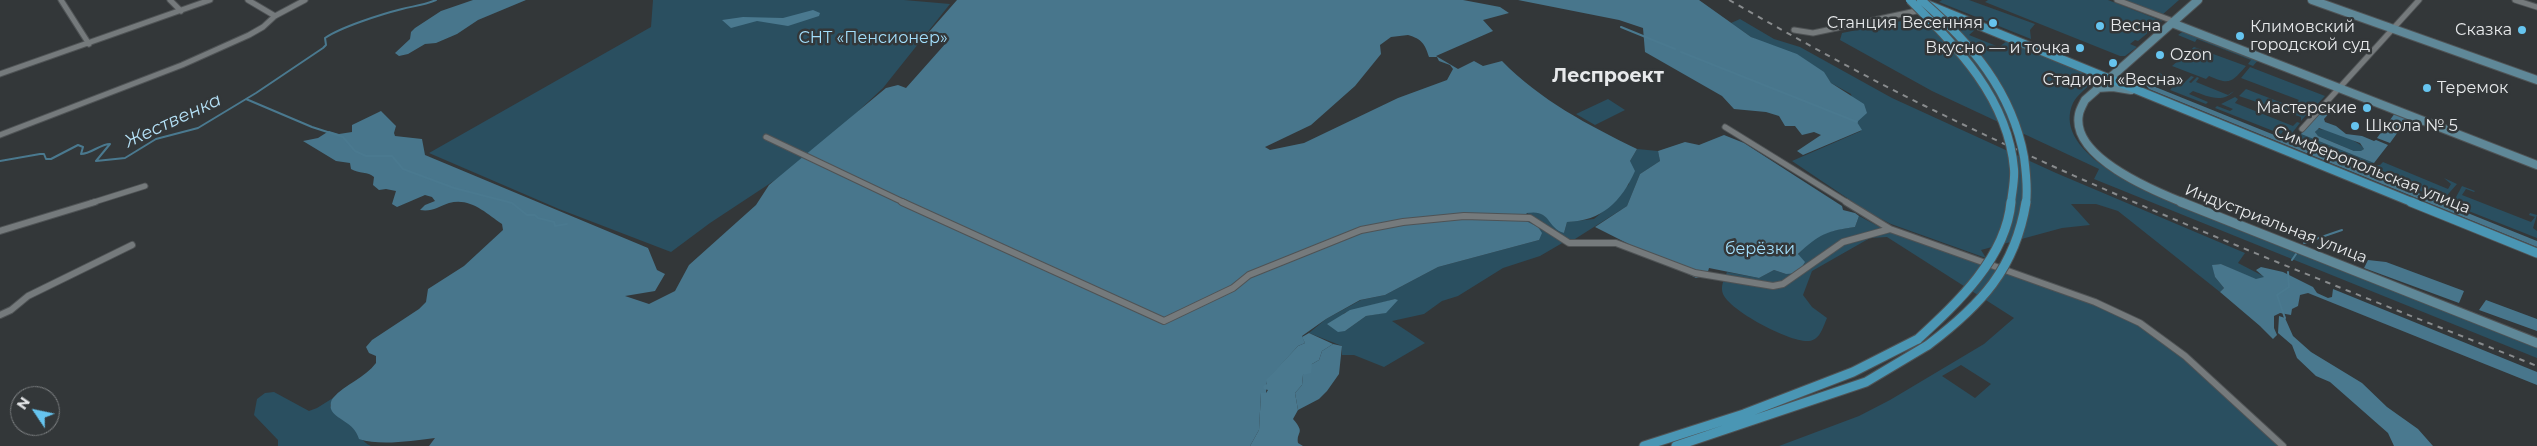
<!DOCTYPE html>
<html>
<head>
<meta charset="utf-8">
<style>
  body { margin:0 }
  #map { position:relative; width:2537px; height:446px; overflow:hidden; background:#333739; font-family:Montserrat,sans-serif }
  canvas { display:block }
  .north { position:absolute; left:10px; top:386px; width:50px; height:50px; box-sizing:border-box; background:#333739; border:1px solid #7b7e80; border-radius:50%; rotate:304deg; font-size:14px; font-weight:700; line-height:20px; text-align:center; color:#e7e9eb }
  .north::after { content:''; display:block; margin:auto; width:18px; height:22px; background:#66c4ef; clip-path:polygon(50% 0,100% 100%,50% 72%,0 100%) }
</style>
</head>
<body>
<div id="map">
<canvas width="2537" height="446"></canvas>
<div class="north">N</div>
</div>
<script>
const c = document.querySelector('canvas').getContext('2d');
c.lineJoin = 'round';
function paint(path, color) { c.fillStyle = color; c.fill(path, 'evenodd'); }
function trace(path, color, width, dash) { c.strokeStyle = color; c.lineWidth = width; c.lineCap = dash ? 'butt' : 'round'; c.setLineDash(dash || []); c.stroke(path); }
function drawText(font, color, halo, rows, align = 'center') {
  c.font = font + ' Montserrat,sans-serif'; c.lineWidth = 5; c.setLineDash([]); c.textBaseline = 'middle'; c.strokeStyle = halo; c.fillStyle = color; for (const [text, x, y, turn = 0] of rows) {
    c.save(); c.translate(x, y); c.rotate((+turn || 0) * Math.PI / 180); c.textAlign = isNaN(turn) ? turn : align; if (halo) c.strokeText(text, 0, 0); c.fillText(text, 0, 0); c.restore();
  }
}
const green = new Path2D(`
  M653,0h251l46,4 -67,84 -76,71 -97,64 -39,29 -112,-43 -130,-56 222,-126z
  M1942,0h27l66,24 -5,6 1,9 -92,-37z
  M1988,0h120l54,21 -24,20 -3,-1 -5,4 7,3 -12,9h-5l-135,-54z
  M2122,0h57l-17,15z
  M1931,15l18,8 5,-3 22,9 -7,6 30,12 8,-6 81,34 3,8c-6,7 -14,12 -18,20 -20,44 54,79 83,93l381,151v11l-443,-179 5,-10 -167,-78 -92,-51 2,-7z
  M1740,19l34,20 26,8 92,51 164,75 189,80 -7,10 27,14 -9,3 -35,-16 -8,1 2,12 9,11 -4,4 -102,-81 -22,-7h-25l19,21 -28,3 -81,22 5,8 -95,-34 -23,-12 -76,-51 69,-30 -4,-9 -6,-28 -20,-11 -8,-11 -72,-35 -20,-14z
  M2185,30l74,29 -6,7 -5,-2 3,-4 -54,-21 -2,3 -17,-7z
  M2194,47l52,19c-15,17 -16,19 -37,10l-3,3 -34,-13z
  M2250,67l75,29 -14,15 -16,-6 4,-5 -58,-22z
  M2159,73l25,10 7,-7 3,1 -5,5 2,1 6,-6 2,1 -3,4 32,13 6,-4c-12,13 -27,5 -41,0l-4,3 19,8 -2,2 -36,-14 5,-6 -19,-8z
  M2246,89l62,24 -7,8v-4l-62,-21z
  M2235,97l3,2 -3,4 58,23 4,-4 3,1 -8,10 -8,-3 -3,4 -66,-26 2,-2 13,5 3,-2 -12,-5z
  M1608,99l17,11 -30,15 -19,-11z
  M2317,129c9,-1 44,12 47,20l-2,2h-8l-36,-15 -3,-3z
  M2301,134l73,29h-23l-56,-22z
  M1637,149l21,2 2,10 -20,13 -13,32 -52,33 -11,3 -24,14 -37,12 -45,28 -16,5 -18,13 -32,7 33,22 -41,24 -30,-12h-12v-9l-33,-13 17,-14 35,-19 24,-5 53,-28 101,-27 -18,-21c18,-20 28,5 43,14l3,-11 27,-3 20,-17 15,-18 1,-23zM1395,299l2,1 -13,13 -18,3 -21,15 -7,-1 6,-17z
  M2383,162l65,27 3,-5 -7,-6 13,6 -14,16 -86,-35h23z
  M2462,186l13,5 -1,1 -8,-3 -4,6 69,27 4,-5 -6,-2 1,-2 7,2 -4,13 4,3v7l-76,-30 3,-5 -9,-4z
  M1859,216l30,16 211,75 37,17 46,34 96,88h-500l80,-30 31,-16 94,-56 30,-26 -127,-81 -17,1 -58,33 -9,24 9,12 15,11c-4,9 -7,22 -18,23 -18,2 -79,-30 -86,-47 -3,-7 1,-15 4,-22l32,6 15,-8 12,4c21,-35 29,-42 69,-47zM1961,365l30,19 -16,14 -33,-22z
  M274,392l35,19 8,-3 16,-10 -3,8c6,8 12,10 19,16 8,8 12,20 22,24h-93v-6l-24,-25 3,-16 8,-6z`);
const forest = new Path2D(`
  M473,0h53l-48,20 -21,14 -21,9 -11,1 -17,10 -9,2 -4,-3 15,-14 1,-7 4,-4 26,-17z
  M957,0h506l37,7 9,6 -26,7 10,11 -57,25 22,13 16,-8 9,5 19,-5c38,39 86,64 135,88l-7,12 5,10c-14,31 -33,50 -68,51l-3,11c-18,-6 -13,-24 -37,-20l-5,6 16,8 4,6 -3,7 -101,27 -53,28 -25,5 -34,19 -24,17 3,7 -7,3 -31,34 -1,13h-5l-2,37 -9,16h-821l6,-8c-24,3 -55,8 -76,1 -5,-18 -24,-19 -28,-30 -1,-4 0,-9 2,-11 12,-14 32,-20 43,-35v-7l-7,-3 -3,-6 6,-7 47,-31 7,-7 2,-13 36,-23 39,-36 -1,-6c-16,-11 -32,-27 -53,-21 -11,4 -17,9 -29,7l5,-5 10,-4 -3,-4 -7,-2 -28,12 -5,-3 4,-13 -10,-2 -7,1 -6,-5 1,-8c-6,-6 -15,-3 -23,-8l-1,-6 -14,-2 -33,-20 15,-3 11,-7 10,3 13,-2v-7l29,-14 15,15 -2,7 1,3 27,3 3,16 223,93 9,22 8,4 -10,17 -30,5 24,8 26,-13 14,-26 67,-60 13,-20 117,-97 12,-3 8,3 40,-45 -18,-10zM1408,35c14,4 17,9 21,22h8l2,4 11,4 3,4 -6,11 -49,18 -94,45 -34,7 -5,-3 46,-22 44,-39 26,-32 -1,-9 11,-8z
  M1518,0h181l52,37 46,17 27,18 7,11 33,21 3,9 -10,9 5,8 -59,25 -6,-4 24,-16 -7,-3 -12,3 -7,-9h-10l-6,-10 -13,-4 -32,-3 -12,-13 -77,-44 -2,-24 -24,-8z
  M2143,82l394,159v6l-388,-158z
  M2325,108l6,3 -7,8 1,3 11,4 10,8 16,2 12,5 2,-1 12,5 -14,18 -73,-29zM2319,128l41,15 4,6 -3,2h-7l-36,-15 -3,-4z
  M2395,113l13,5 -18,25 -13,-5z
  M1724,135l20,8 98,63 1,4 12,3 4,3 -4,11c-28,4 -36,7 -57,27l7,8 -7,11 -12,1 -12,-4 -15,8 -50,-10 -2,7 -11,3 -101,-51 32,-21 13,-32 20,-13 -2,-10 27,-9 14,3z
  M2368,260l18,2 78,29 -5,12 -95,-35z
  M2221,264l35,15 8,-2 -8,-7 5,-3 22,5 30,15 4,6 11,5 4,-1 1,-8 204,83v13l-229,-92 -8,2 -2,11 -6,3 -1,6 -11,-2 -6,3v12l3,7 -4,4 -13,-13 -40,-34 4,-4 -9,-11 -3,-12z
  M2486,300l51,19v12l-58,-21z
  M1333,344l9,2 -3,28 -12,17 -8,8 -21,11 -3,-17 7,-8 1,-10 9,-11 7,-4 3,-9z`);
const water = new Path2D(`
  M813,10l7,3 -1,3 -31,10 -31,-5 -26,7 -9,-8 21,-3 40,1z
  M1395,299l3,1 -12,13 -20,3 -21,15 -7,1 -11,-8 23,-14z
  M2279,316l6,2 8,18 18,16 51,31 25,24 31,22 15,17h-39l-6,-13 -58,-51 -14,-6 -19,-18 -5,-13 -14,-12z
  M1309,333l24,11 -11,7 -3,9 -7,4 -1,9 -8,2 -1,10 -7,8 3,17 -5,9c13,15 3,12 5,24l5,3h-53l9,-16 2,-37h5l2,-3 -4,-1 -1,-3 4,-2 -1,-4 32,-34 7,-3 -3,-6z`);
const stream = new Path2D(`
  M1621,27l54,22
  M1681,52l176,70
  M246,99l66,28 31,10 12,14 11,5h26l11,13 51,19 58,15 15,12h8l3,3 16,4 1,4 12,-2
  M0,161l40,-7h4l2,5h5l27,-14 5,2 -2,7c10,0 19,-10 29,-10l-14,17 29,-3 31,-19 42,-11 58,-35 67,-45 3,-3 -1,-7c16,-11 57,-24 77,-29 12,-3 22,-4 34,-9
  M2304,243l38,-13
  M2292,260l4,-6
  M2285,318l-8,-23 12,-8 -1,-15`);
const streetFar1 = new Path2D(`
  M61,0l28,44
  M170,0l11,11
  M248,0l27,16
  M2117,0l56,21
  M2515,0l22,7
  M1794,30l19,3 108,-23
  M0,74l210,-74
  M1725,127l123,76
  M2302,129l117,-129
  M0,135l182,-70 67,-30 14,-8 12,-11 30,-16
  M766,137l139,66
  M91,203l54,-17`);
const street = new Path2D(`
  M902,202l262,119 69,-33 16,-13 112,-45 42,-8 61,-6 66,2 39,25h47l79,30 78,13 10,-2 60,-42 47,-13
  M1846,202l44,27 205,73 45,21 45,33 98,90
  M0,231l95,-29
  M0,315l11,-5 17,-14 104,-51`);
const secondaryFar1 = new Path2D(`
  M2312,0l225,80
  M2172,23l365,142
  M2097,88l16,-1 18,3
  M2184,203c-30,-12 -114,-46 -105,-89 1,-5 4,-10 6,-14l113,-100`);
const secondary = new Path2D(`
  M2181,202l356,141`);
const primaryFar1 = new Path2D(`
  M1924,3l490,200`);
const primary = new Path2D(`
  M2411,202l126,51
  M1644,446l100,-32 109,-42 65,-33
  M1676,446l190,-64 62,-37`);
const rail = new Path2D(`
  M1729,0c65,37 129,73 196,106 199,98 406,178 612,260`);
const primaryBridgeFar1 = new Path2D(`
  M1910,0c47,47 98,98 104,169 1,11 -2,23 -3,34
  M1921,0c50,43 91,91 103,157 2,15 4,31 2,46`);
const primaryBridge = new Path2D(`
  M1918,339c39,-36 88,-81 93,-137
  M1928,345c53,-40 87,-76 98,-143`);
const markers = [
  [1993,23,5,"#66c4ef"],
  [2100,26,5,"#66c4ef"],
  [2522,30,5,"#66c4ef"],
  [2240,36,5,"#66c4ef"],
  [2080,48,5,"#66c4ef"],
  [2160,55,5,"#66c4ef"],
  [2113,63,5,"#66c4ef"],
  [2427,88,5,"#66c4ef"],
  [2367,108,5,"#66c4ef"],
  [2355,126,5,"#66c4ef"]
];
const poiNames = [
  ["Станция Весенняя",1983,23,"right"],
  ["Весна",2110,26],
  ["Климовский",2250,27],
  ["городской суд",2250,45],
  ["Сказка",2512,30,"right"],
  ["Вкусно — и точка",2070,48,"right"],
  ["Ozon",2170,55],
  ["Стадион «Весна»",2113,80,"center"],
  ["Теремок",2437,88],
  ["Мастерские",2357,108,"right"],
  ["Школа № 5",2365,126]
];
const parkNames = [
  ["СНТ «Пенсионер»",873,38],
  ["берёзки",1760,249]
];
const streetNames = [
  ["Симферопольская улица",2372,170,22],
  ["Индустриальная улица",2276,224,21]
];
const waterNames = [
  ["Жественка",173,121,-25]
];
const quarterNames = [
  ["Леспроект",1608,76]
];
paint(green, '#2a4f60');
paint(forest, '#48768c');
paint(water, '#4a798f');
trace(stream, '#4a798f', 2);
trace(streetFar1, '#4f5355', 7);
trace(street, '#4f5355', 8);
trace(secondaryFar1, '#4f5355', 10);
trace(secondary, '#4f5355', 11);
trace(primaryFar1, '#4f5355', 10);
trace(primary, '#4f5355', 11);
trace(streetFar1, '#757a7c', 5);
trace(street, '#757a7c', 6);
trace(secondaryFar1, '#5f8898', 8);
trace(secondary, '#5f8898', 9);
trace(primaryFar1, '#4a96b4', 8);
trace(primary, '#4a96b4', 9);
trace(rail, '#888b8d', 2, [5.5, 5.5]);
trace(primaryBridgeFar1, '#4f5355', 10, []);
trace(primaryBridge, '#4f5355', 11, []);
trace(primaryBridgeFar1, '#4a96b4', 8);
trace(primaryBridge, '#4a96b4', 9);
for (const [x, y, r, color] of markers) { const dot = new Path2D(); dot.arc(x, y, r, 0, 2 * Math.PI); c.fillStyle = color; c.fill(dot); trace(dot, '#333739', 2); }
drawText('16px', '#e7e9eb', '#333739', poiNames, 'left');
drawText('16px', '#a3dffc', '#333739', parkNames);
drawText('16px', '#e7e9eb', '#333739', streetNames);
drawText('italic 18px', '#b5e1f7', '#333739', waterNames);
drawText('bold 19px', '#e7e9eb', '#333739', quarterNames);
</script>
</body>
</html>
